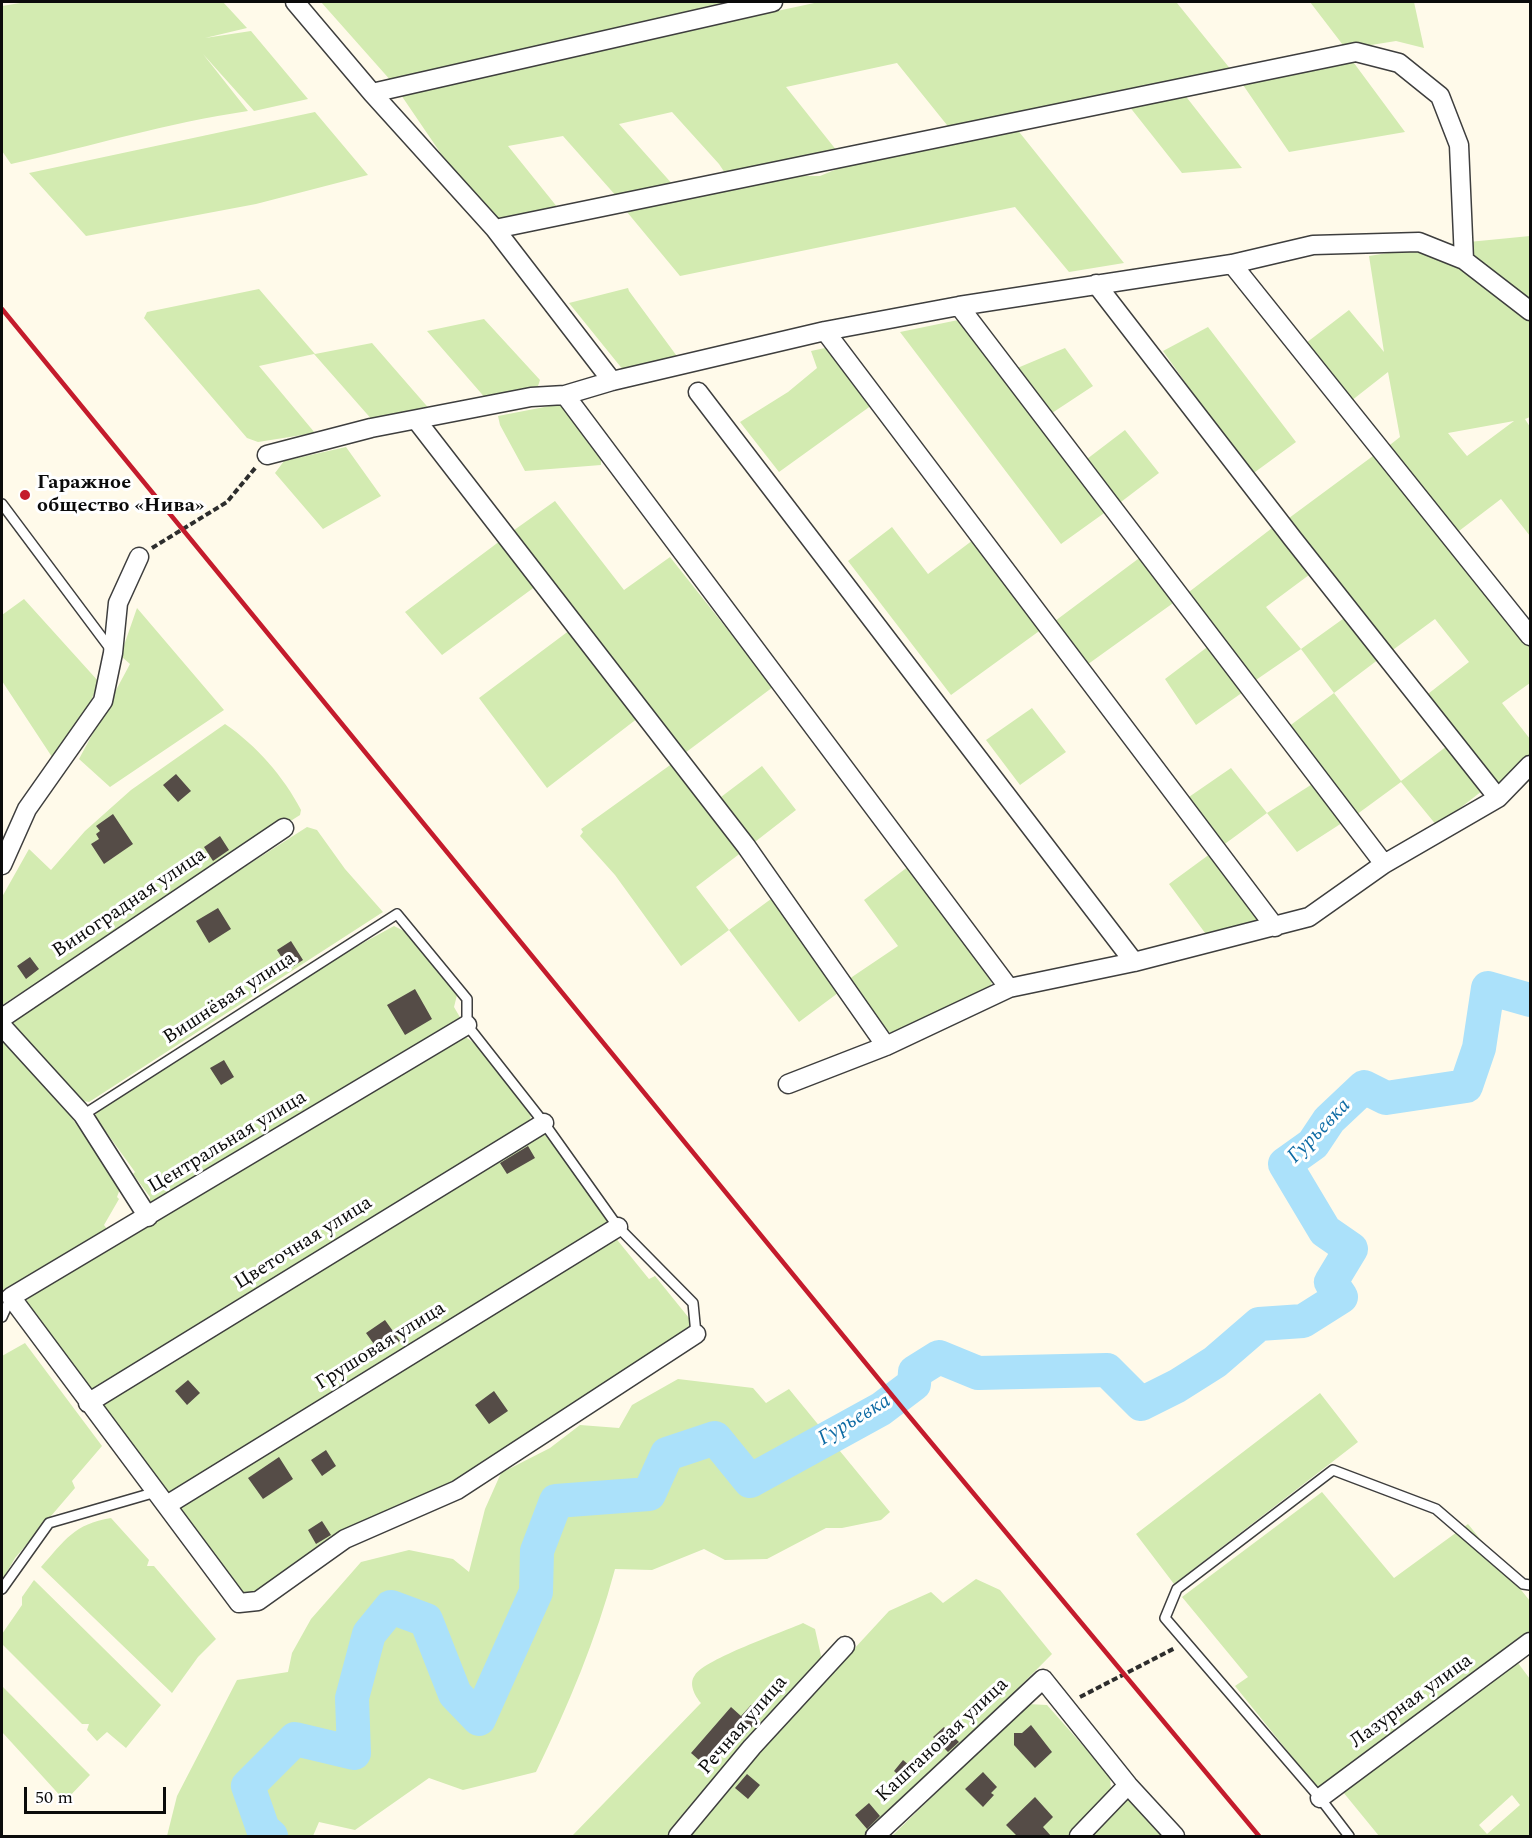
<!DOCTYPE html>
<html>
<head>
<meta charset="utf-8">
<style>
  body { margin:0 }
  #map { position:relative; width:1532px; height:1838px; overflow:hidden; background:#fffaea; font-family:Spectral,serif }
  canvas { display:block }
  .frame { position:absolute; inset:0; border:3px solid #0b0b0b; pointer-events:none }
  .scale { position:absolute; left:24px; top:1787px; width:142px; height:27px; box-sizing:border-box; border:3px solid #0b0b0b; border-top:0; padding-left:8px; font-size:18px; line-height:21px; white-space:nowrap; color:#0b0b0b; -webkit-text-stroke:4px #fff; paint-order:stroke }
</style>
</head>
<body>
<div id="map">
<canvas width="1532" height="1838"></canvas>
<div class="frame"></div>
<div class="scale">50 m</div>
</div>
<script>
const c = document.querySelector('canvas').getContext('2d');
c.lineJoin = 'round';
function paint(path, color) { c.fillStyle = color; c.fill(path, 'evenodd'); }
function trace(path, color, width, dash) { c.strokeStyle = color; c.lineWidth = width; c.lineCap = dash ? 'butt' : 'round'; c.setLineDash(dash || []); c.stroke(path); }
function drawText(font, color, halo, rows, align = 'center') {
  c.font = font + ' Spectral,serif'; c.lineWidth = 6; c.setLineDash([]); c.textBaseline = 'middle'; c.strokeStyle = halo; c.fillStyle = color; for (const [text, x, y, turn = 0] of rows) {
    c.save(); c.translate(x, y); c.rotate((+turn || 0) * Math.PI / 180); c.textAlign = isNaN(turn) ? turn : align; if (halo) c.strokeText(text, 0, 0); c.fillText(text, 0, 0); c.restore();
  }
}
const green = new Path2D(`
  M26,2h197l24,26 -42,10 46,-7 57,68 -54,12 -51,-57 45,57c-82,12 -155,35 -237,53l-9,-13v-145z
  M321,2h430l-359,80z
  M819,2h362l-4,1 55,68 -281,59 -54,-67 -111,24 51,64 -110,25 -8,-12 -47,-52 -53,12 55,62 -57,11 -54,-61 -55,10 50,62 -57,13 -53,-57 -49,-72z
  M1310,2h104l10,46 -28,-7 -50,8z
  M1351,59l54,73 -116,20 -48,-70z
  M1184,94l58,74 -60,5 -53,-67z
  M315,112l53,63 -112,29 -170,32 -57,-63z
  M1016,128l108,135 -55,9 -54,-65 -335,69 -53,-64 166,-36h27l29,-12z
  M1530,236v181l-5,2 5,8v109l-29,-37 -46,35 -69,-86 14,-11 -12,-65 -37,29 -45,-58 43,-33 35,42 -15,-96 69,-11zM1514,421l-47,35 -19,-23z
  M628,288l1,3 50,68 -55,12 -55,-68z
  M259,289l56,65 57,-11 60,69 -58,10 -60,-68 -55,12 56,67 -57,9 -11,-4 -103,-120 3,-6z
  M484,319l56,61 -3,9 -50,11 -60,-69z
  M963,319l144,192 -46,33 -161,-212z
  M1208,327l88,115 -45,33 -88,-124z
  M825,348l10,6 37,51 -93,67 -39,-50 48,-30 29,-24 -6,-17z
  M1065,348l28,38 -44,29 -34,-46z
  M560,404l8,2 33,50v9l-76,6 -25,-46 -2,-9z
  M1125,430l34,43 -42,32 -34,-43z
  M346,447l35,49 -58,33 -48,-56 9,-12z
  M1377,453l153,195v35l-28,20 28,36v15l-29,32 -44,-47 -33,-42 45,-35 -34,-43 -45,33 -105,-131z
  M555,501l69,89 46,-33 103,130 -92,69 -171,-223z
  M1276,525l37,47 -47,35 35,42 46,-33 32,43 -45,34 67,88 46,-35 35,45 -45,35 -36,-44 -45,33 -68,-88 46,-34 -33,-44 -48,33 -68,-87z
  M892,527l36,47 45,-34 69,89 -91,66 -103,-134z
  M500,541l36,45 -94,69 -37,-43z
  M1142,556l34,45 -92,66 -33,-43z
  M24,599l75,83 -16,37 -29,41 -52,-79v-66z
  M137,608l87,102 -114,77 -31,-28 51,-95 -8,-7v-6z
  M570,630l68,88 -91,70 -68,-90z
  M1210,645l36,45 -50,35 -31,-46z
  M1032,708l34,44 -46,33 -34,-45z
  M225,724c31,21 59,53 76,86l-1,5 -298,190v-108l27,-48 22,21 34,-39 46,-41z
  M673,763l69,89 -46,35 33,43 46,-34 67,94 -43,32 -70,-92 -48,36 -66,-91 -35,-39 3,-4 -2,-3z
  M762,766l34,44 -45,35 -34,-45z
  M1231,768l36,45 50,-32 28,40 -48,31 -30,-39 -45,33 -36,-47z
  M307,827l10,3 28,39 38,43 -294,190 -6,-1 -71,-78 3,-9z
  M1214,851c11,15 48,56 42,74l-48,12 -39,-53z
  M909,866l84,112 -3,11 -94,46 -10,-5 -37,-51 49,-33 -34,-46z
  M394,926l10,5 53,64 -3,12 7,12 -307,183 -4,-1v-4l-17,-23 2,-2 -39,-54v-5l256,-164z
  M461,1034c28,16 51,54 70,79l-1,10 -439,269 -62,-84 -3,-7 4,-5z
  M2,1039l60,61 4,10 55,76 -4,11 2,2 -15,26 3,4 -105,66z
  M537,1133l8,1 62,81v9l-438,271 -69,-91z
  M614,1236l35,43 6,-3 38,47 -27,23 -117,82 -296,168 -12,-1 -66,-88z
  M25,1343l77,103 -30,35 3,7 -60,70 -13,23v-225z
  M678,1379l75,9 13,15 23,-14 101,123 -9,8 -39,8h-16l-59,31 -42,1 -21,-11 -52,21 -37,-1c-19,71 -47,137 -79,203l-73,18 -34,-12 -74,52 -36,-8 -6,14h-146l10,-40 60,-116 51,-8 4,-19 19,-34 50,-57 48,-12 44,9 16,13 16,-63 16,-36 49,-25 30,-23 39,3 13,-23z
  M1320,1393l38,49 -184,142 -38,-50z
  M1322,1492l72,86 74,-54 62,77v35l-207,153 -9,-5 -79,-98 13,-9 -66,-80z
  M111,1518l38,42 -2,6h7l62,73 -18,18 -26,36 -131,-126c24,-27 33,-43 70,-49z
  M976,1579l24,11 52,64 -180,182h-184l58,-70 143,-155 42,-19 12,11z
  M34,1580l127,125 -35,43 -19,-16 -10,9 -10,-11 2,-6h-7l-80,-80v-10l20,-29v-8z
  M803,1623l12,6 7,31 -149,176h-101l129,-133c-6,-7 -13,-19 -6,-28 10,-16 88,-43 108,-52z
  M1518,1663l12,16v157h-151l-36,-44zM1512,1795l8,10 -33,29 -8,-9z
  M2,1686l88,89 -25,26 -63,-69z
  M1027,1704l20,1 63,71 1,15 -43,45h-176z
  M1132,1799l34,37h-77l34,-36z`);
const river = new Path2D(`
  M271,1836l-8,-7 -15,-43 47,-47 59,14 -2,-55 17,-64 22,-27 35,13 29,74 24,25 57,-127 1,-41 19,-50 93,-7 18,-40 48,-16 35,43 131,-72 33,-25 1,-12 24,-15 39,16 129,-3 34,34 36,-18 38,-24 44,-38 44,-3 38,-24 -10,-15 20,-33 -26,-18 -40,-67 28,-20 16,-24 35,-33 22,11 80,-12 13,-38 9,-60 42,12`);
const building = new Path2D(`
  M176,774l15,17 -13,11 -15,-17z
  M113,814l20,30 -29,20 -13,-20 8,-5 -3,-5 4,-3 -4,-5z
  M220,836l9,14 -16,11 -9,-14z
  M218,908l13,21 -22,14 -13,-22z
  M291,941l12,19 -14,9 -12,-19z
  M30,957l9,12 -13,10 -9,-13z
  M415,989l17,30 -27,16 -18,-30z
  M224,1060l10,17 -13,8 -11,-17z
  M528,1146l7,12 -28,16 -7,-11z
  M385,1320l15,21 -19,13 -15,-21z
  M188,1380l12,13 -13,12 -12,-14z
  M494,1391l14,20 -19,13 -14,-19z
  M326,1450l10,16 -14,10 -11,-16z
  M279,1457l14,22 -30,20 -15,-21z
  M322,1521l9,14 -15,9 -8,-14z
  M751,1705l11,10 -17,20 -5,-4 -32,37 -17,-15 40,-46 10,9z
  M1031,1725l21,27 -17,16 -21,-23v-12h8z
  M944,1727l15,15 -11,10 -15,-15z
  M903,1760l13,11 -10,11 -12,-11z
  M983,1772l14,15 -6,6 3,2 -11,12 -18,-18z
  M747,1774l13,11 -12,14 -13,-11z
  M1035,1797l18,20 -10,10 8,9h-34l-11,-11z
  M869,1803l11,13 -13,13 -12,-14z`);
const path = new Path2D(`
  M152,548l75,-46 29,-35
  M1080,1697l95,-49`);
const lane = new Path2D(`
  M2,504l110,147
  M83,1115l314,-201 70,85v26l77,98 74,104 75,76 3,31
  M2,1317l9,-20
  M2,1589l47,-66 107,-31
  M1349,1836l-29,-38 -155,-180 12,-29 156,-119 103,39 87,75 7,1`);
const street = new Path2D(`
  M295,2l77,91 123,136 117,152
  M372,93l401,-91
  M495,229l861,-177 43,11 41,33 19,49 5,115
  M1232,264l298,372
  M1096,284l197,255 205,259
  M959,306l425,558
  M825,331l450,596
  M698,392l436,570
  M565,395l444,593
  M417,421l329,425 140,200
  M267,455l104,-27 160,-31 34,-2 47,-14 213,-50 134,-25 273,-42 81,-19 106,-3 45,18 66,51
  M2,865l25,-56 76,-108 10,-48 5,-50 21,-46
  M2,1018l282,-190
  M467,1025l-456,272 228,306 19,-2 87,-62 112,-49 239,-156
  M2,1026l81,89 65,102
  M788,1084l98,-38 123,-58 125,-26 175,-45 75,-53 114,-66 32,-33
  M88,1403l456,-280
  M167,1505l451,-278
  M1320,1798l210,-156
  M678,1836l74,-89 93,-101
  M875,1836l168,-157 85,106 47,51
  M1079,1836l49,-51`);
const rail = new Path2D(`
  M2,309l907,1107 350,420`);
const markers = [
  [25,495,6,"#c41b2c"]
];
const poiNames = [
  ["Гаражное",37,484],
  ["общество «Нива»",37,507]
];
const streetNames = [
  ["Виноградная улица",130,904,-34],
  ["Вишнёвая улица",230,999,-33],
  ["Центральная улица",228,1143,-31],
  ["Цветочная улица",304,1244,-32],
  ["Грушовая улица",381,1347,-32],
  ["Лазурная улица",1412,1702,-36],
  ["Речная улица",744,1726,-49],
  ["Каштановая улица",943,1741,-43]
];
const waterNames = [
  ["Гурьевка",1320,1132,-46],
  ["Гурьевка",855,1421,-31]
];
paint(green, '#d3ebb1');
trace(river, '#abe1fa', 34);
paint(building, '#554c47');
trace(lane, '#3e3e3e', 12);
trace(street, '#3e3e3e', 21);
trace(path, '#2d2d2d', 4, [6, 3]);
trace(lane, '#fff', 9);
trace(street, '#fff', 18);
trace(rail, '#c41b2c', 4.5);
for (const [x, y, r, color] of markers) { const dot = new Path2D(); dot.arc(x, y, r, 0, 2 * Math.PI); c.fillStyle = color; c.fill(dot); trace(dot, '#fff', 2); }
drawText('bold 20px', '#0b0b0b', '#fff', poiNames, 'left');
drawText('20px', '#0b0b0b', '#fff', streetNames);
drawText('italic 21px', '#0e6ba4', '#fff', waterNames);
</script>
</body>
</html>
